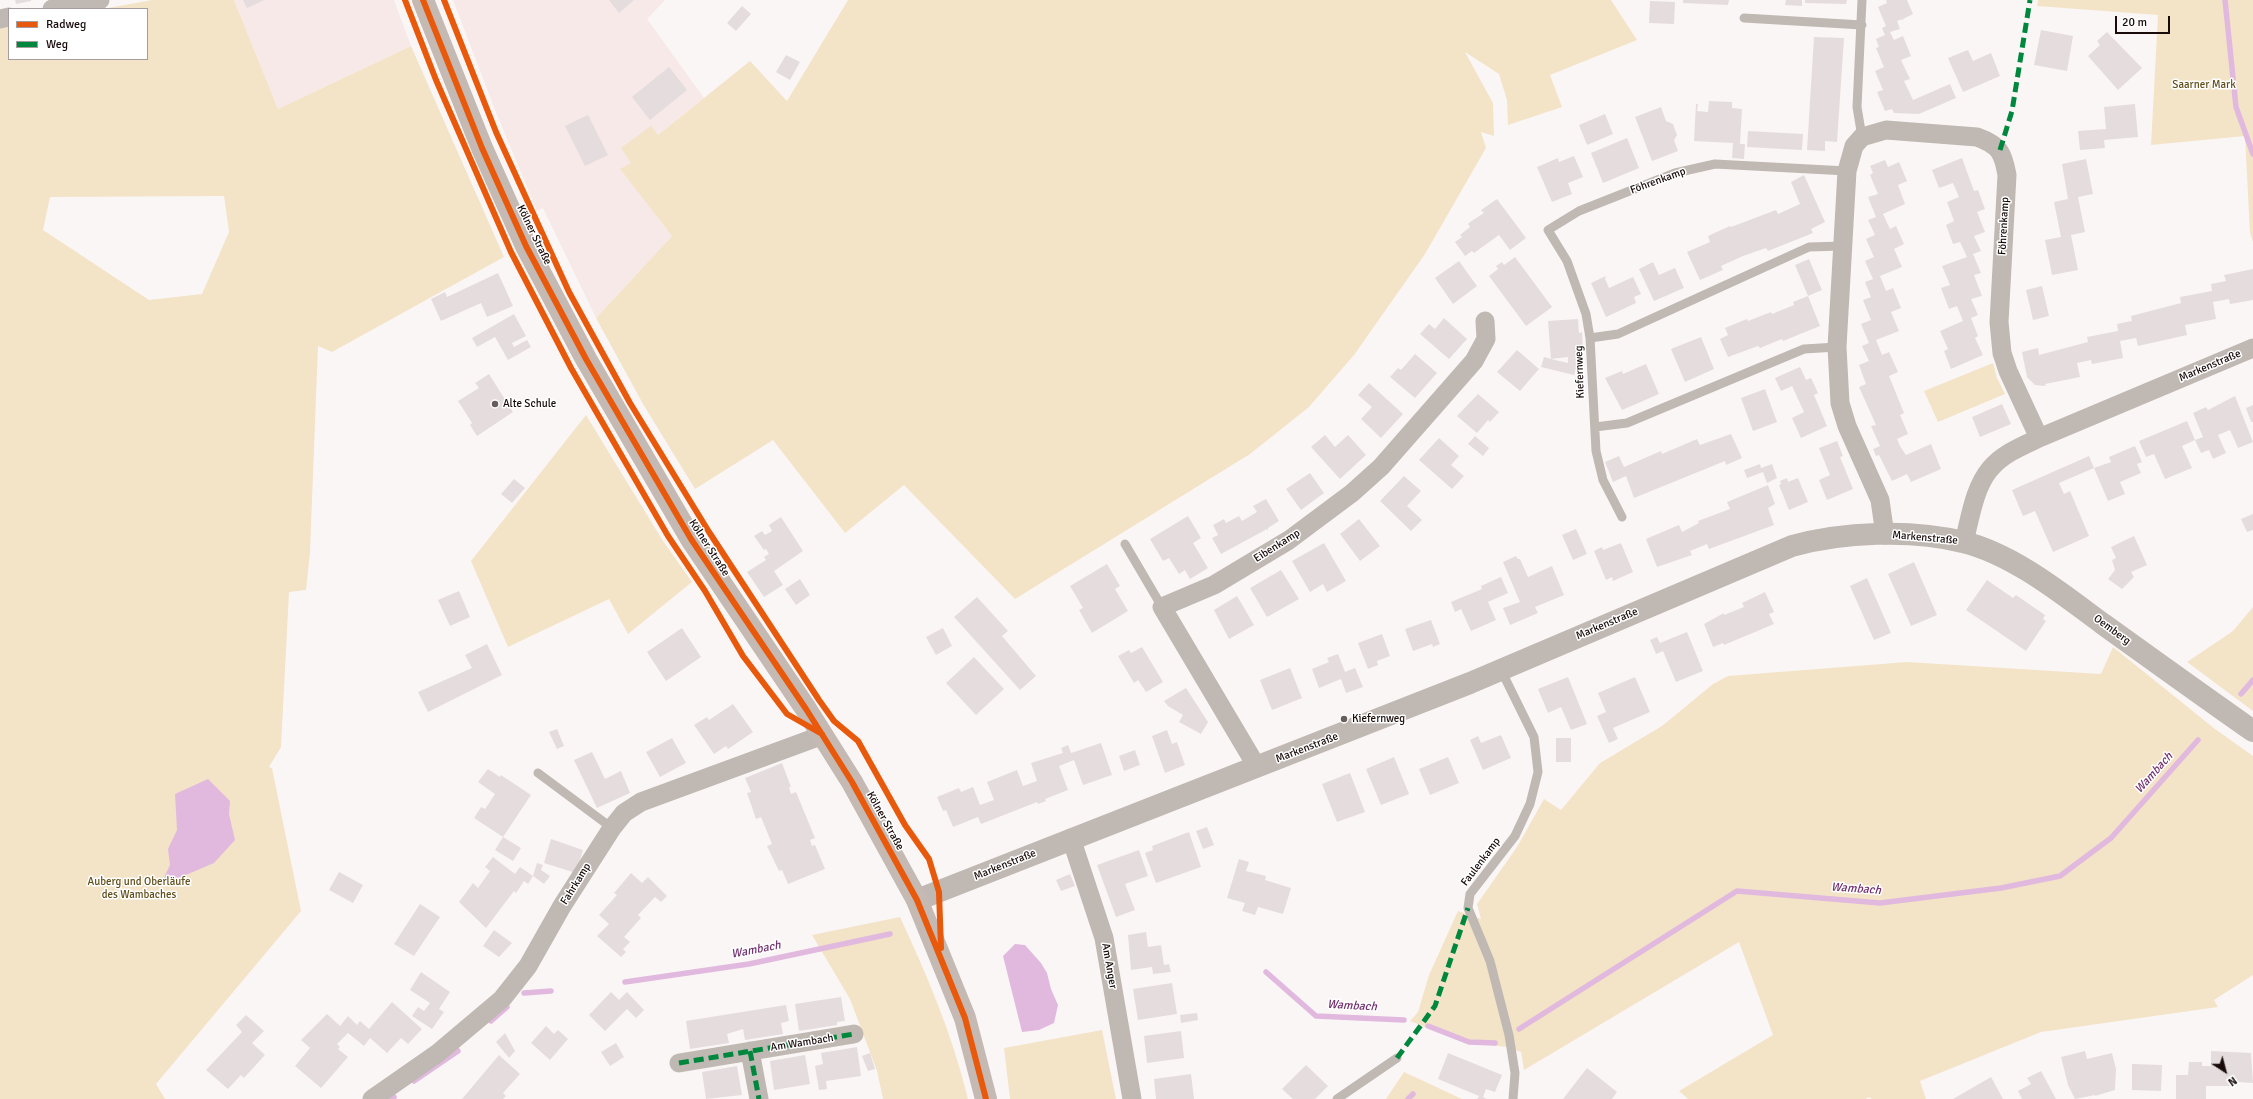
<!DOCTYPE html>
<html>
<head>
<meta charset="utf-8">
<style>
  body { margin:0 }
  #map { position:relative; width:2253px; height:1099px; overflow:hidden; background:#fbf6f6; font-family:Signika,sans-serif }
  canvas { display:block }
  .legend { position:absolute; left:8px; top:8px; width:140px; height:52px; box-sizing:border-box; background:#fff; border:1px solid #a39d9d; margin:0; padding:5px 7px; list-style:none; font-size:12px; color:#180b0a }
  .legend li { display:flex; align-items:center; gap:8px; height:20px }
  .legend b { width:20px; border:1px solid #a39d9d }
  .north { position:absolute; left:2205px; top:1051px; width:40px; height:40px; -webkit-text-stroke:3px #fff; paint-order:stroke; rotate:144deg; font-size:11px; font-weight:700; line-height:16px; text-align:center; color:#180b0a }
  .north::after { content:''; display:block; margin:auto; width:14px; height:18px; background:#180b0a; clip-path:polygon(50% 0,100% 100%,50% 72%,0 100%) }
  .scale { position:absolute; left:2115px; top:16px; width:55px; height:18px; box-sizing:border-box; border:2px solid #180b0a; border-top:0; padding-left:5px; font-size:12px; line-height:14px; white-space:nowrap; color:#180b0a; -webkit-text-stroke:3px #fff; paint-order:stroke }
</style>
</head>
<body>
<div id="map">
<canvas width="2253" height="1099"></canvas>
<ul class="legend">
<li><b style="height:5px;background:#e8590c"></b>Radweg</li>
<li><b style="height:5px;background:#00873e"></b>Weg</li>
</ul>
<div class="north">N</div>
<div class="scale">20 m</div>
</div>
<script>
const c = document.querySelector('canvas').getContext('2d');
c.lineJoin = 'round';
function paint(path, color) { c.fillStyle = color; c.fill(path, 'evenodd'); }
function trace(path, color, width, dash) { c.strokeStyle = color; c.lineWidth = width; c.lineCap = dash ? 'butt' : 'round'; c.setLineDash(dash || []); c.stroke(path); }
function drawText(font, color, halo, rows, align = 'center') {
  c.font = font + ' Signika,sans-serif'; c.lineWidth = 3; c.setLineDash([]); c.textBaseline = 'middle'; c.strokeStyle = halo; c.fillStyle = color; for (const [text, x, y, turn = 0] of rows) {
    c.save(); c.translate(x, y); c.rotate((+turn || 0) * Math.PI / 180); c.textAlign = isNaN(turn) ? turn : align; if (halo) c.strokeText(text, 0, 0); c.fillText(text, 0, 0); c.restore();
  }
}
const built = new Path2D(`
  M234,0h160l17,46 -133,63z
  M453,0h212l-18,19 57,79 -46,37 -27,28 -10,6 51,67 -76,82 -53,-110 -6,3 -40,-96z`);
const green = new Path2D(`
  M152,0h82l44,109 133,-63 93,211 -172,95 -14,-6 -8,206 -4,38 -17,2 -8,155 -12,20 3,1 29,143 -145,173 9,15h-165v-1072l9,-1v33h138v-50h-45zM224,196l5,36 -27,62 -53,6 -106,-70 7,-33z
  M848,0h763l26,40 -87,35 12,32 -54,18 -1,-25 -8,-26 -34,-22 28,51 1,33 -13,-4 5,16 -61,106 -71,101 -45,52 -59,47 -235,145 -111,-114 -59,48 -72,-93 -78,49 -52,-85 -47,-86 76,-82 -52,-67 11,-6 -10,-15 30,-22 7,9 92,-74 37,40z
  M2038,0h215v242l-3,-9 -5,-97 -94,9 7,-130 -121,-9z
  M1993,363l4,15 8,16 -67,28 -14,-31z
  M586,415l77,126 29,41 -64,52 -19,-35 -101,48 -37,-86z
  M2253,607v104l-66,-49 46,-31z
  M2113,647l102,82 38,27v219l-39,25 4,7 -177,25 -121,49 6,18h-54l-4,-2 -2,2h-178l-9,-8 94,-56 -34,-93 -215,128 -3,-18 -14,-5 -43,-5 -54,-21 8,-9 11,-37 29,-64 23,8 -4,-15 40,-57 27,-48 17,11 39,-47 62,-37 51,-42 15,-8 179,-14 194,12z
  M900,917c27,58 53,119 68,182h-85l-6,-28 -27,-72 -38,-64z
  M1102,1030l14,69h-106l-6,-51z
  M1404,1072l58,27h-76z`);
const water = new Path2D(`
  M208,779l22,22 -1,13 6,26 -21,23 -54,23 10,-21 -2,-16 9,-19 -2,-36z
  M1015,944l10,1 16,18 6,10 4,16 7,16 -4,18 -15,7 -17,2 -19,-76z`);
const stream = new Path2D(`
  M2225,0l11,107 17,47
  M2241,694l12,-14
  M1266,972l50,44 88,4
  M625,982l124,-18 141,-30
  M524,993l27,-2
  M491,1021l16,-14
  M1428,1026l41,16 26,1
  M1519,1029l218,-138 143,12 121,-15 59,-12 51,-38 87,-98
  M414,1081l44,-30
  M391,1099l3,-2
  M1408,1099l5,-5`);
const building = new Path2D(`
  M15,0h16v1l-15,3z
  M243,0h21l-17,8z
  M609,0h25l-15,13z
  M1683,0h46l-1,5 -45,-2z
  M1786,0h16v6l-17,-1z
  M1805,0h42l-1,4 -41,-1z
  M1886,0h21l6,14 -10,5v2l-1,-2 -5,2 3,8 -10,3 4,8 9,-4 8,20 -10,4 9,19 -6,2 9,19 37,-16 6,14 -37,16 -25,-1 -2,-4 -7,2 -8,-19 6,-2 -8,-19 9,-4 -8,-19 3,-1 -3,-8 9,-4 -3,-7 4,-2 -8,-19 9,-4z
  M1650,1l25,1 -1,22 -25,-1z
  M742,6l9,8 -15,17 -9,-8z
  M2041,30l32,6 -6,35 -33,-6z
  M2107,32l35,36 -24,22 -30,-34 12,-11 -3,-4z
  M1814,37l30,1 -7,104 -12,-1v10l-18,-1z
  M1968,50l5,11 18,-8 9,23 -37,16 -15,-34z
  M786,55l14,7 -10,18 -14,-8z
  M669,67l18,23 -37,30 -18,-23z
  M1709,101l23,1v6l10,1 -2,35h5l-1,15 -12,-1 1,-15 -39,-2 2,-37h2l-1,7 11,1z
  M2135,104l3,33 -34,3 1,8 -25,2 -2,-19 28,-2 -2,-22z
  M1661,107l5,14 7,3 4,11 -3,5 4,11 -26,10 -17,-44z
  M1605,114l8,20 -26,11 -8,-20z
  M588,115l20,40 -23,11 -20,-40z
  M1748,131l55,3 -1,16 -55,-3z
  M1627,138l12,30 -36,15 -12,-30z
  M1574,156l9,21 -15,6 4,11 -20,8 -15,-35 21,-9 1,4z
  M1962,158l12,33 4,-1 7,19 -8,3 8,20 -11,4 7,15 -8,3 8,19 -7,2 8,21 -11,3 7,16 -7,3 7,18 -3,2 8,17 -32,14 -7,-18 4,-2 -8,-18 23,-10 -6,-15 -8,3 -8,-21 9,-3 -8,-19 25,-9 -7,-15 -7,2 -7,-19 8,-4 -7,-19 12,-5 -6,-14 -14,5 -7,-18z
  M2086,159l7,35 -15,3 7,35 -14,3 7,35 -26,5 -7,-35 16,-3 -7,-35 14,-3 -6,-35z
  M1885,160l3,7 11,-5 8,19 -9,4 7,19 -22,10 7,15 6,-3 8,18 -10,5 8,18 -22,9 6,15 7,-3 8,20 -10,4 8,19 -23,9 6,15 7,-3 9,20 -9,4 15,37 -4,2 8,19 -11,5 3,7 6,9 25,-11 10,25 -30,13 -4,-8 -15,7 -13,-26 -3,1 -3,-7 7,-3 -9,-20 5,-1 -17,-38 7,-3 -7,-19 10,-4 -7,-15 7,-3 -8,-19 10,-4 -8,-20 8,-3 -6,-15 8,-3 -8,-18 9,-4 -8,-18 9,-4 -7,-15 8,-3 -8,-20 10,-3 -8,-19 3,-2 -3,-7z
  M1804,175l21,47 -14,7 2,4 -45,18 -2,-3 -23,8 -22,10 2,4 -23,10 -13,-28 23,-10 -2,-6 22,-10 1,1 45,-17 2,4 22,-10 -9,-22z
  M1497,199l29,39 -16,12 -11,-15 -25,18 -2,-2 -7,5 -10,-14 7,-5 -2,-2 10,-8 -2,-3 2,-2 14,-9 -3,-3z
  M1515,257l37,50 -26,19 -37,-50 9,-7 -2,-3 6,-4 2,3z
  M1809,259l13,31 -14,6 12,30 -37,15 -1,-2 -22,9 -2,-2 -30,11 -8,-18 8,-4 -3,-7 22,-9 1,2 23,-9 1,2 22,-9 -1,-3 15,-6 -13,-31z
  M1459,261l18,25 -24,18 -18,-26z
  M1653,262l6,13 16,-7 9,20 -30,13 -15,-32z
  M2253,269v31l-23,4 -1,-5 -16,3 3,17 -31,6 2,10 -49,11 -2,-8 -16,3 3,17 -31,6 -1,-4 -14,3 3,14 -35,7 1,2 -11,-1 -8,-8 -5,-25 16,-4 1,7 49,-13 -1,-5 31,-6 -1,-7 15,-3 -1,-5 50,-13 -1,-6 32,-6 -1,-7 15,-3 -2,-6z
  M498,273l15,33 -26,11 -6,-14 -40,18 -10,-22 14,-7 2,5z
  M1606,276l-1,3 4,9 24,-11 8,17 -7,3 2,6 -30,14 -15,-34z
  M2042,286l7,30 -16,4 -7,-30z
  M514,314l12,22 -14,7 2,4 13,-7 4,7 -23,13 -13,-23 -18,10 -5,-9z
  M1444,318l23,21 -18,20 -29,-25 9,-10 6,5z
  M1578,319l1,14 3,-1 2,34 -7,-1 -3,10 -33,-8 3,-10 7,2 -3,-38zM1568,357v6l-17,-4z
  M1701,337l13,32 -29,13 -14,-33z
  M1517,350l22,19 -19,22 -23,-19z
  M1415,354l22,19 -22,25 -25,-21 8,-9 3,2z
  M1646,364l13,30 -37,16 -17,-32 17,-7 1,3z
  M1800,367l6,13 5,-2 7,15 -4,2 13,31 -26,12 -9,-20 12,-6 -12,-26 -11,5 -6,-13z
  M489,374l24,38 -36,24 -7,-11 2,-2 -14,-22 21,-13 -4,-5z
  M1369,383l34,31 -22,24 -20,-19 11,-12 -14,-12z
  M1765,389l12,33 -24,9 -12,-33z
  M1478,394l21,18 -9,10 -2,-2 -11,13 -20,-17z
  M2235,396l18,46 -15,6 -8,-18 -12,5 8,18 -13,6 -4,-9 -8,3 -6,-13 8,-3 -10,-24 13,-6 2,3z
  M2002,404l9,20 -31,13 -8,-20z
  M2253,405v17h-2l-5,-14z
  M2187,421l8,19 -13,6 10,22 -27,11 -11,-25 -8,3 -7,-16z
  M1731,434l11,24 -16,7 -1,-4 -91,37 -8,-22 -13,6 -8,-20 14,-6 5,11 37,-16 1,3 35,-15 3,6z
  M1325,435l10,12 13,-12 18,20 -26,24 -29,-32z
  M1475,436l14,12 -6,8 -15,-12z
  M1439,438l20,18 -8,9 13,11 -12,13 -33,-29z
  M1837,441l6,15 -3,1 13,32 -26,11 -8,-20 11,-5 -11,-27z
  M2135,446l7,16 -5,2 4,9 -21,9 5,12 -17,7 -14,-33 17,-6 -2,-5z
  M2089,456l5,12 -35,15 5,11 6,-3 19,45 -36,16 -18,-41 -12,5 -11,-26z
  M1760,464l1,4 11,-4 5,14 -10,5 -4,-11 -16,6 -3,-8z
  M1310,473l14,20 -23,17 -15,-21z
  M1404,476l17,15 -14,15 15,14 -11,11 -31,-30z
  M1787,478l1,4 10,-4 10,24 -19,8 -10,-25 2,-1 -1,-3z
  M514,479l11,9 -13,15 -11,-9z
  M1768,485l7,19 -7,4 6,17 -65,24 -2,-5 -17,7 2,4 -35,12 -11,-28 33,-14 3,7 17,-9 -1,-2 32,-12 -3,-7z
  M1266,499l13,22 -11,7v3l-1,-2 -46,25 -9,-16 6,-3 -5,-10 11,-6 2,4 13,-7 3,5 15,-9 -4,-6z
  M2253,514v16l-6,2 -6,-13z
  M1188,516l13,22 -8,5 15,25 -18,11 -5,-9 -6,4 -10,-16 -6,3 -13,-22z
  M781,517l22,34 -29,20 9,14 -19,12 -17,-25 19,-12 -2,-3 5,-3 -3,-5 -2,1 -10,-14 8,-5 3,4 7,-4 -3,-6z
  M1359,519l21,27 -20,15 -20,-27z
  M1576,529l11,25 -14,6 -11,-25z
  M2134,536l13,29 -16,7 3,5 -12,12 -14,-10 7,-9 -3,-10 4,-2 -5,-11z
  M1324,543l22,38 -19,11 -4,-8 -13,8 -18,-31z
  M1621,543l12,29 -20,9 -1,-4 -6,3 -12,-29 8,-4 1,3z
  M1516,556l2,3h2l8,18 24,-11 12,29 -29,12 3,6 -28,12 -7,-17 17,-6 -17,-40z
  M1914,562l23,53 -26,11 -23,-52z
  M1107,564l13,22 -5,3 13,22 -36,22 -13,-23 4,-2 -13,-22z
  M1281,570l18,29 -32,18 -17,-29z
  M1501,577l7,16 -20,9 8,18 -25,11 -10,-22 -6,3 -4,-10 31,-13 -1,-3z
  M1867,578l24,55 -17,7 -24,-54z
  M800,579l10,16 -14,10 -11,-16z
  M1987,580l26,18 3,-3 29,20 -2,4 3,2 -20,30 -60,-41z
  M459,591l11,26 -20,9 -12,-26z
  M1765,592l9,20 -5,2 5,10 -50,21 -1,-2 -10,4 -9,-23 20,-11v2l20,-8 -2,-4z
  M1237,596l17,29 -25,14 -15,-29z
  M977,597l31,34 -6,5 34,40 -16,14 -66,-73z
  M1431,620l9,24 -7,3 -1,-3 -19,7 -8,-22z
  M682,628l19,29 -35,24 -19,-29z
  M943,628l9,18 -16,9 -10,-18z
  M1687,632l16,39 -27,11 -13,-31 -7,3 -6,-14 7,-3 3,6z
  M1382,634l8,22 -13,5 1,4 -10,4 -10,-26z
  M487,644l15,31 -74,37 -10,-20 54,-24 -7,-13z
  M1142,647l21,35 -17,10 -8,-12 -4,3 -16,-27 11,-6 2,3z
  M1338,654l7,18 10,-4 8,19 -17,6 -5,-14 -22,9 -7,-19 17,-7 -2,-4z
  M974,657l30,32 -28,26 -30,-32z
  M1290,668l12,30 -30,12 -12,-30z
  M1568,677l19,47 -16,6 -10,-23 -13,6 -10,-24z
  M1635,677l15,35 -37,16 5,11 -9,4 -12,-27 9,-4 -8,-19z
  M1186,688l22,34 -7,12 -22,-12 4,-7 -15,-9 -4,-5z
  M733,704l20,28 -25,17 -2,-3 -12,8 -20,-29 13,-8 2,3z
  M557,729l7,17 -7,3 -8,-17z
  M1167,730l5,14 5,-2 8,23 -20,8 -13,-37z
  M1501,735l10,23 -28,12 -13,-30 8,-4 3,7z
  M672,738l14,25 -26,14 -14,-25z
  M1556,738h15v24h-15z
  M1101,743l11,32 -29,10 -9,-25 -15,6 9,24 -23,9 1,2 -8,3 -1,-2 -56,22 -3,-7 -25,10 -7,-17 -3,1 -6,-14 22,-9 2,4 12,-5 7,18 14,-5 -7,-18 30,-12 6,16 14,-5 -6,-18 32,-10 -2,-5 7,-3 3,8z
  M1135,750l5,15 -16,6 -5,-15z
  M592,752l13,27 16,-8 9,22 -33,15 -23,-48z
  M1394,757l15,37 -28,11 -15,-36z
  M1448,757l11,26 -29,12 -11,-26z
  M782,763l9,24h-2l1,4 1,3 5,-2 19,46 -5,2 2,6 3,-1 10,24 -37,15 -6,-14 -3,1 -12,-25 5,-2 -11,-27 -5,2 -9,-26 4,-1 -6,-14z
  M488,769l12,8 1,-2 30,20 -28,42 18,11 -8,13 -18,-11 8,-13 -29,-19 7,-11 4,2 10,-15 -17,-12z
  M1350,773l15,39 -28,10 -15,-38z
  M1207,827l7,18 -11,4 -7,-18z
  M1189,832l12,35 -45,16 -11,-30 8,-3 -1,-4z
  M551,839l32,11 -7,23 -32,-10z
  M1139,850l9,26 -23,8 10,26 -19,7 -19,-52z
  M493,857l22,17 5,-7 13,9 4,-13 6,2 -2,5 9,6 -6,8 -11,-8 -5,8 -4,-3 -8,12 -2,-2 -28,37 -27,-26 14,-19 5,5 12,-17 -5,-4z
  M1239,859l10,3 -3,9 20,5 -1,4 26,8 -8,26 -25,-7 -3,8 -13,-4 3,-8 -18,-5z
  M339,872l24,13 -10,18 -24,-13z
  M631,873l11,10 6,-6 19,19 -6,6 -6,-5 -17,18 3,3 -17,19 6,5 -7,7 3,3 -5,5 -24,-21 12,-12 -10,-9 18,-20 -3,-2z
  M1070,874l5,12 -14,5 -5,-11z
  M420,904l20,13 -26,39 -20,-12z
  M494,930l18,13 -13,14 -16,-11z
  M1146,932l2,15 13,-2 3,20 5,-1 2,8 -18,2 -1,-7 -21,3 -3,-35z
  M421,972l29,20 -11,17 5,3 -12,17 -20,-13 6,-9 6,4 6,-8 -20,-13z
  M1172,983l5,31 -39,6 -5,-31z
  M611,992l8,8 8,-8 17,18 -8,8 -9,-9 -22,22 -16,-16z
  M841,997l4,24 -8,1v3l-38,6 -4,-27z
  M392,1002l30,27 -14,15 -7,-6 -14,15 -17,-15 -6,8 -16,-13 -11,11 3,3 -2,2 10,8 -27,31 -26,-22 15,-18 -9,-8 26,-26 13,12 8,-10 9,9 3,-4 9,8z
  M786,1005l3,16 -8,2 2,11 -38,6 -2,-11 -16,5 2,9 -39,6 -4,-28z
  M1197,1013l1,7 -17,3 -1,-8z
  M246,1015l18,16 -12,12 13,12 -21,23 -3,-3 -13,14 -22,-19 36,-38 -6,-7z
  M546,1026l8,8 4,-4 10,9 -18,21 -19,-17z
  M1181,1031l3,27 -37,5 -3,-27z
  M505,1033l10,18 -6,7 -13,-16z
  M616,1043l8,14 -14,9 -9,-14z
  M857,1047l4,29 -35,5 1,8 -8,1 -4,-24 8,-2 -2,-11z
  M2085,1051l2,8 25,-6 4,16 -1,21 -20,6v-1l-20,4 -7,-14 -7,-28z
  M2211,1051l40,2 2,30 -15,-1v4h-32v13h-30v-24h12l1,-13h13v4h9z
  M870,1053l5,16 -7,2 -6,-15z
  M1448,1053l54,22 -7,17 -9,-3 -3,8 4,2h-10l2,-3 -41,-17z
  M499,1055l21,19 -17,19 3,3 -3,3h-41z
  M805,1055l5,29 -36,6 -4,-29z
  M2132,1064l30,1 -1,26 -29,-1z
  M1306,1065l22,21 -13,13h-22l-11,-10z
  M737,1066l5,29 -36,4 -4,-27z
  M1587,1068l30,24 -5,7h-49z
  M2041,1071l15,28h-34l-4,-8 13,-7 -4,-6z
  M1191,1074l3,25h-38l-2,-20z
  M1991,1077l12,22h-50z`);
const service = new Path2D(`
  M1744,18l118,7
  M1862,137l-5,-30 5,-107
  M1590,338l28,-4 191,-87 34,-1
  M1595,427l32,-4 177,-74 33,-2
  M1622,517l-19,-37 -7,-29 -6,-113 -4,-24 -19,-53 -19,-31 31,-19 96,-38 40,-9 132,7
  M1125,544l37,63
  M1501,670l33,67 4,35 -8,32 -15,32 -45,58 -2,14 22,53 19,74 6,38 -2,26
  M538,773l74,55
  M1337,1099l60,-41`);
const minor = new Path2D(`
  M52,9l48,-9
  M0,19l9,-2
  M1885,535l-5,-35 -33,-74 -7,-23 -3,-56 10,-176 7,-25 8,-9 24,-7 91,7c22,8 26,15 30,38l-8,147 3,31 6,18 31,67
  M1964,542c6,-23 10,-54 26,-73 12,-15 32,-23 49,-31l214,-90
  M1257,767l-95,-160 52,-22 75,-45 63,-47 29,-26 93,-106 12,-22 -1,-18
  M1071,838l33,100 28,161
  M750,1051l9,48
  M679,1063l175,-29
  M372,1099l66,-46 64,-54 26,-33 34,-60 50,-78 12,-15 17,-11 182,-67`);
const tertiary = new Path2D(`
  M917,900l553,-217 322,-137c50,-14 120,-17 171,-4 50,12 99,52 140,82 50,36 100,72 150,107`);
const primary = new Path2D(`
  M423,0l59,148 44,98 60,113 105,180 115,170 46,73 65,118 48,118 21,81`);
const quiet = new Path2D(`
  M2000,150l12,-39 18,-111
  M750,1051l9,48
  M1397,1058l38,-52 33,-98
  M679,1063l175,-29`);
const cycleway = new Path2D(`
  M405,0l31,80 75,172 60,116 97,168 37,55 38,65 44,58 35,20
  M423,0l59,148 44,98 60,113 105,180 115,170 46,73 65,118 48,118 21,81
  M444,0l52,132 73,160 61,111 79,129 110,168 15,21 24,20 47,84 24,34 10,33 2,56`);
const markers = [
  [495,404,4,"#675d5d"],
  [1344,719,4,"#675d5d"]
];
const parkNames = [
  ["Saarner Mark",2204,85],
  ["Auberg und Oberläufe",139,882],
  ["des Wambaches",139,895]
];
const streetNames = [
  ["Föhrenkamp",1658,181,-20],
  ["Föhrenkamp",2004,226,-87],
  ["Kölner Straße",534,235,64],
  ["Markenstraße",2210,366,-23],
  ["Kiefernweg",1580,372,-92],
  ["Markenstraße",1925,538,5],
  ["Eibenkamp",1277,546,-32],
  ["Kölner Straße",709,548,57],
  ["Markenstraße",1607,624,-23],
  ["Oemberg",2112,630,36],
  ["Markenstraße",1307,748,-21],
  ["Kölner Straße",885,821,61],
  ["Faulenkamp",1481,862,-53],
  ["Markenstraße",1005,865,-22],
  ["Fahrkamp",576,884,-58],
  ["Am Anger",1109,966,80],
  ["Am Wambach",802,1043,-9]
];
const poiNames = [
  ["Alte Schule",503,404],
  ["Kiefernweg",1352,719]
];
const waterNames = [
  ["Wambach",2154,773,-48],
  ["Wambach",1856,889,4],
  ["Wambach",756,950,-11],
  ["Wambach",1352,1006,3]
];
paint(built, '#f6e9e7');
paint(green, '#f3e4c8');
paint(water, '#e1b9de');
trace(stream, '#e1b9de', 5.5);
paint(building, '#e5dcde');
trace(service, '#c0b8b2', 9);
trace(minor, '#c0b8b2', 19);
trace(tertiary, '#c0b8b2', 22);
trace(primary, '#c4bab3', 22);
trace(quiet, '#00873e', 5, [10, 5]);
trace(cycleway, '#e8590c', 6);
for (const [x, y, r, color] of markers) { const dot = new Path2D(); dot.arc(x, y, r, 0, 2 * Math.PI); c.fillStyle = color; c.fill(dot); trace(dot, '#fff', 1.5); }
drawText('11px', '#614d18', '#fff', parkNames);
drawText('11px', '#180b0a', '#fff', streetNames);
drawText('11px', '#180b0a', '#fff', poiNames, 'left');
drawText('italic 12px', '#713070', '#fff', waterNames);
</script>
</body>
</html>
